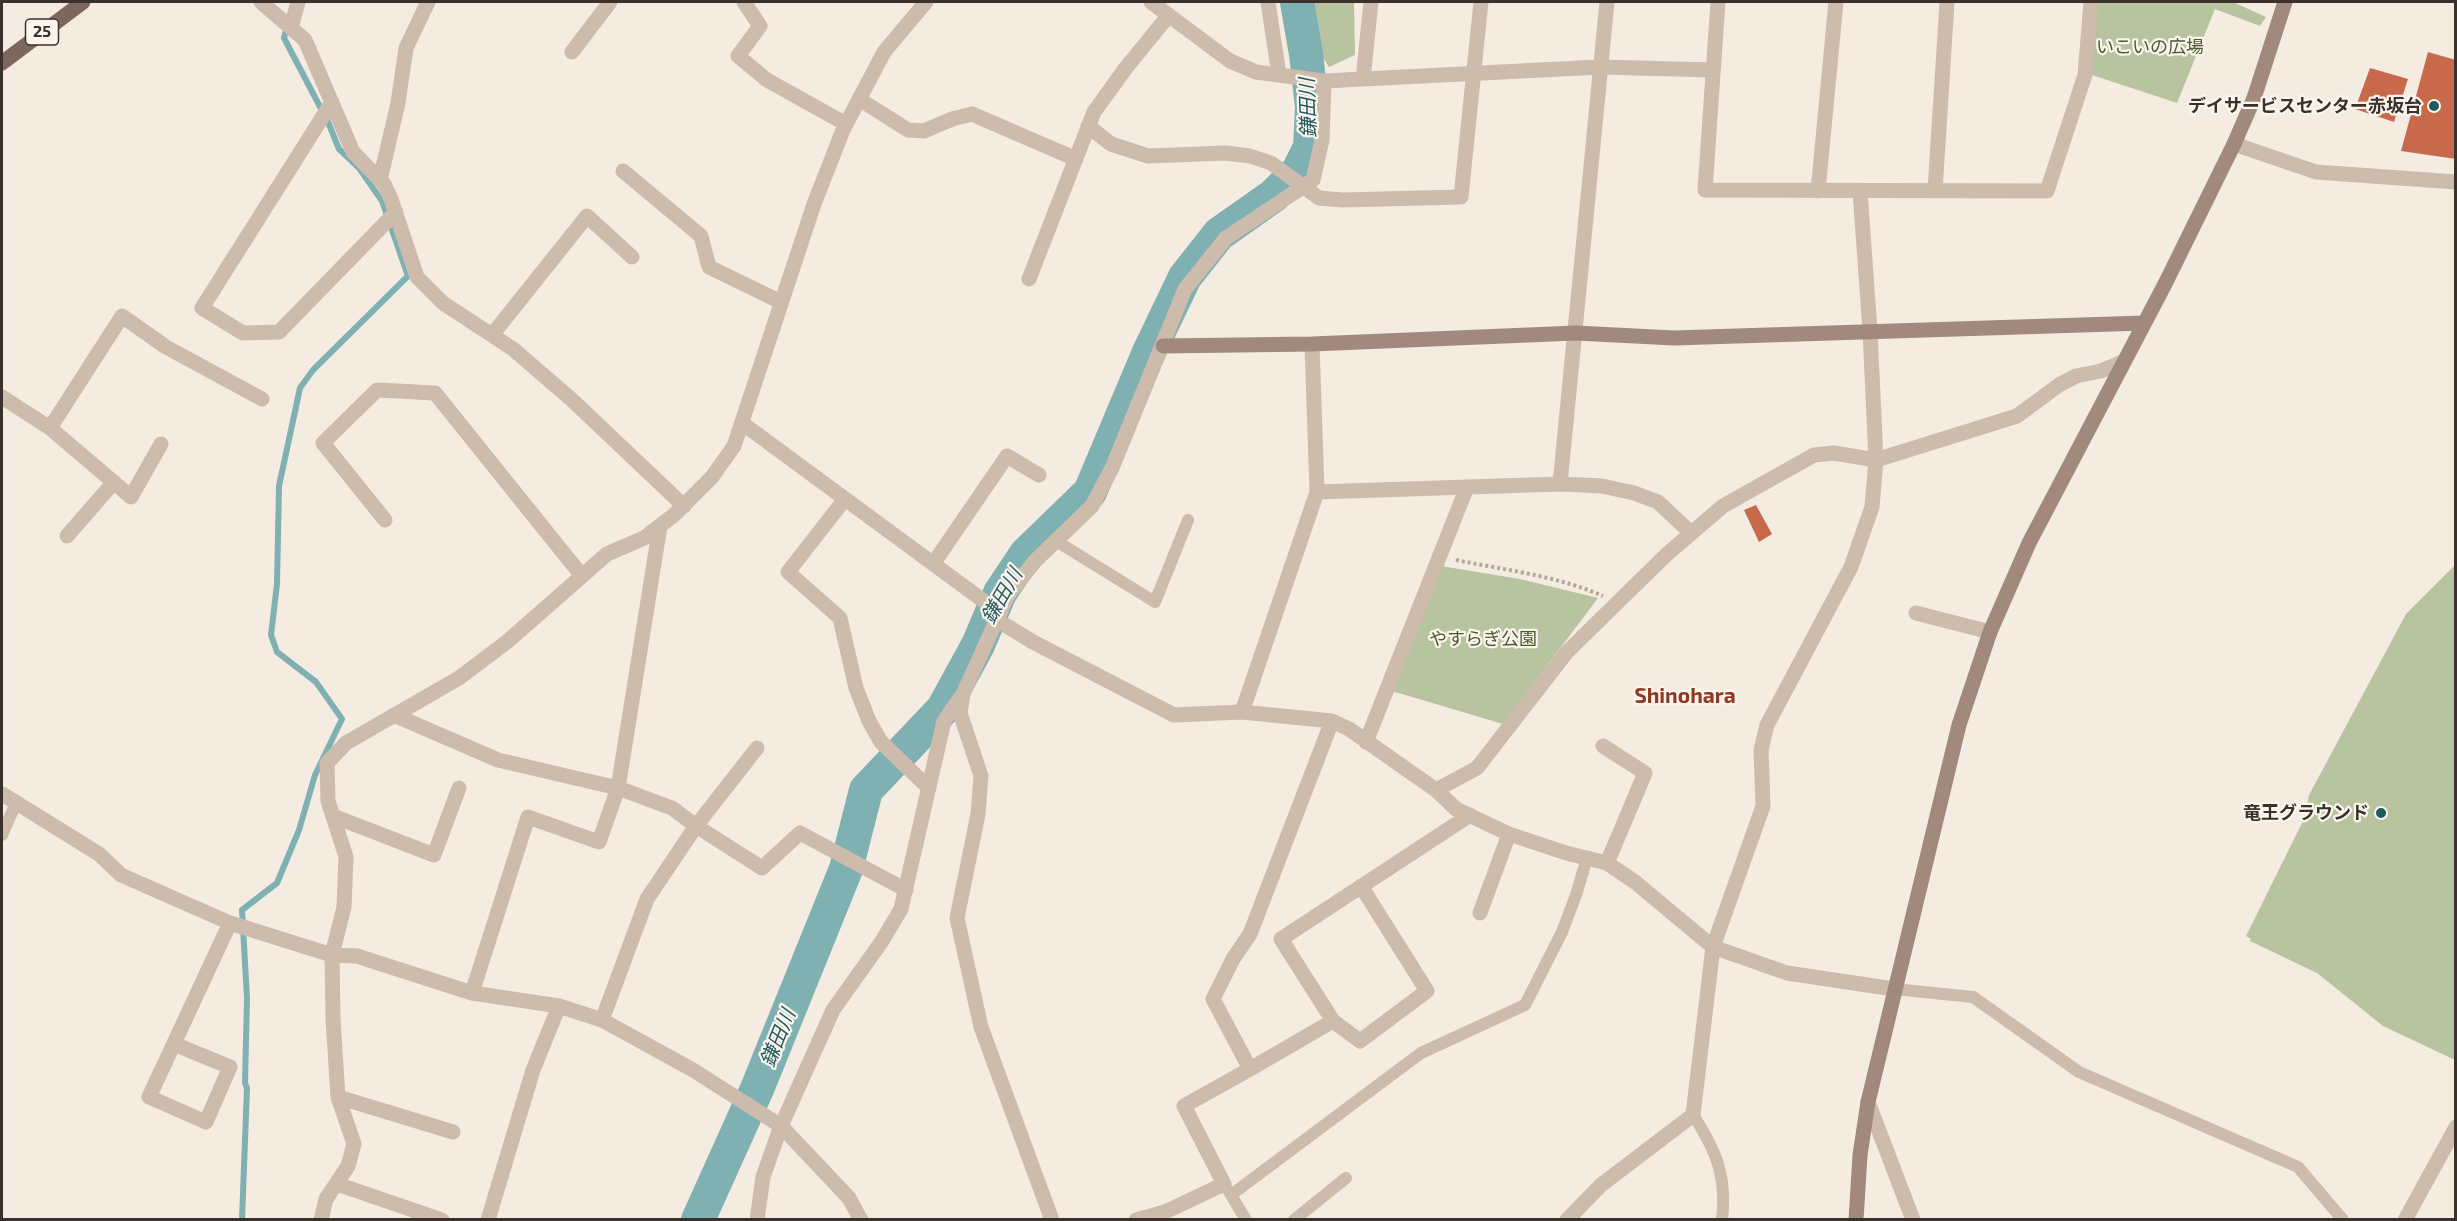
<!DOCTYPE html>
<html>
<head>
<meta charset="utf-8">
<style>
  body { margin:0 }
  #map { position:relative; width:2457px; height:1221px; overflow:hidden; background:#f4ebe1; font-family:"Exo 2",sans-serif }
  canvas { display:block }
  .frame { position:absolute; inset:0; border:3px solid #3b302b; pointer-events:none }
</style>
</head>
<body>
<div id="map">
<canvas width="2457" height="1221"></canvas>
<div class="frame"></div>
</div>
<script>
const c = document.querySelector('canvas').getContext('2d');
c.lineJoin = 'round';
function paint(path, color) { c.fillStyle = color; c.fill(path, 'evenodd'); }
function trace(path, color, width, dash) { c.strokeStyle = color; c.lineWidth = width; c.lineCap = dash ? 'butt' : 'round'; c.setLineDash(dash || []); c.stroke(path); }
function drawText(font, color, halo, rows, align = 'center') {
  c.font = font + ' "Exo 2","Noto Sans JP",sans-serif'; c.lineWidth = 4.5; c.setLineDash([]); c.textBaseline = 'middle'; c.strokeStyle = halo; c.fillStyle = color; for (const [text, x, y, turn = 0] of rows) {
    c.save(); c.translate(x, y); c.rotate((+turn || 0) * Math.PI / 180); c.textAlign = isNaN(turn) ? turn : align; if (halo) c.strokeText(text, 0, 0); c.fillText(text, 0, 0); c.restore();
  }
}
const green = new Path2D(`
  M1308,2h46l1,53 -26,12 -14,-22z
  M2095,2h138l33,15 -6,9 -45,-17 -38,94 -88,-29z
  M2455,565v495l-72,-34 -66,-53 -67,-32 1,-2 -5,-3 59,-119 4,-22 97,-181z
  M1441,566l79,13 78,19 -95,126 -111,-33z`);
const stream = new Path2D(`
  M242,1220l5,-132 -2,-5 2,-85 -5,-88 35,-27 22,-53 16,-55 27,-56 -26,-37 -39,-30 -6,-17 6,-51 2,-98 21,-98 13,-18 95,-94 -26,-75 -23,-33 -20,-19 -11,-27 -44,-84 3,-12`);
const river = new Path2D(`
  M698,1220l59,-131 89,-220 20,-79 77,-81 35,-64 22,-52 26,-39 64,-62 59,-140 36,-75 34,-43 54,-38 25,-25 12,-24 2,-40 -6,-53 -9,-52`);
const building = new Path2D(`
  M2428,52l28,8v99l-55,-8z
  M2370,68l38,11 -14,43 -39,-13z
  M1756,505l16,29 -13,8 -15,-32z`);
const path = new Path2D(`
  M1456,560c49,10 102,16 147,36`);
const lane = new Path2D(`
  M1056,541l99,61 33,-82
  M2,835l14,-32
  M1894,989l79,8 106,75 219,95 45,53
  M1693,1115c23,35 34,61 29,105
  M1228,1190l18,30
  M1231,1195l190,-142 104,-48 37,-73 14,-37 11,-37
  M1294,1220l52,-42`);
const street = new Path2D(`
  M261,2l44,38 48,112 31,32 7,15 26,78 26,26 70,46 58,50 113,107
  M744,2l16,24 -22,30 29,24 79,44
  M1151,2l79,59 26,11 68,9 276,-14 113,3
  M1268,2l11,73
  M1718,2l-13,188 342,1 38,-116 6,-73
  M291,28l7,-26
  M572,52l38,-50
  M1363,79l8,-77
  M859,99l49,31 16,1 28,-12 20,-5 104,45
  M332,102l-130,206 41,25 36,-1 117,-120
  M1088,126l23,18 37,12 78,-3 24,3 21,7 48,35 23,2 119,-3 20,-195
  M2234,144l82,28 140,10
  M623,171l78,65 8,31 72,35
  M380,180l18,-77 8,-55 22,-46
  M1818,191l18,-189
  M1935,191l12,-189
  M1029,279l65,-167 31,-43 44,-54
  M492,335l95,-119 45,41
  M2,397l48,31 81,69 30,-53
  M742,423l258,190
  M50,428l72,-112 44,31 96,52
  M1560,484l47,-482
  M1317,492l243,-8 42,2 32,7 24,9 33,31
  M845,499l-57,73 52,46 16,70 13,33 12,21 48,46
  M385,520l-62,-77 54,-53 58,3 147,183
  M67,536l47,-54
  M933,564l74,-108 32,19
  M1916,613l74,19
  M997,620l36,22 141,73 68,-3 90,9 17,8 87,61 41,-22 90,-116 99,-97 57,-49 91,-51 20,-2 42,7 141,-44 42,-31 17,-9 25,-5 22,-9
  M1242,712l75,-220 -5,-148
  M394,715l104,45 120,28 42,-262
  M1366,742l101,-255
  M1603,746l42,27 -38,90
  M1436,790l20,19 53,25 57,19 41,10 28,19 78,65 74,26 107,16
  M2,794l97,60 22,21 109,48 102,32 25,1 115,37 87,13 43,14 91,50 88,56 68,72 12,22
  M333,816l101,39 25,-67
  M1480,913l29,-79
  M472,993l56,-176 71,25 19,-54 54,20 24,18 66,42 38,-35 106,57
  M602,1020l45,-121 49,-73 61,-78
  M1333,1021l27,20 67,-50 -66,-105
  M174,1044l56,23 -24,55 -57,-25 81,-174
  M1250,1069l83,-48 -52,-82 189,-124
  M338,1097l115,35
  M1868,1102l45,118
  M337,1184l105,36
  M321,1220l5,-21 22,-33 6,-22 -16,-47 -5,-78 -1,-64 12,-48 2,-50 -18,-56 -1,-38 19,-20 113,-65 49,-37 99,-87 37,-16 30,-23 38,-38 22,-31 80,-242 29,-74 41,-78 42,-50
  M488,1220l45,-150 26,-64
  M757,1220l6,-43 18,-51 52,-116 49,-69 19,-32 43,-188 16,-23
  M1052,1220l-71,-193 -24,-109 21,-104 3,-38 -21,-63 3,-19 45,-99 27,-34 57,-55 20,-38 73,-179 41,-51 87,-58 9,-40 2,-59
  M1136,1220l29,-8 59,-28 -40,-78 66,-37 -37,-70 20,-40 17,-25 82,-213
  M1567,1220l34,-35 92,-70 20,-168 50,-141 -2,-56 6,-25 84,-158 21,-60 4,-47 -6,-129 -10,-140
  M2405,1220l51,-93`);
const secondary = new Path2D(`
  M1163,346l149,-2 264,-11 98,5 470,-15
  M1856,1220l4,-65 8,-53 91,-377 31,-93 39,-89 136,-259 69,-140 20,-46 31,-96`);
const primary = new Path2D(`
  M2,63l81,-61`);
const markers = [
  [2434,106,6,"#1f5a5e"],
  [2381,813,6,"#1f5a5e"]
];
const shields = [
  [42,32,33]
];
const shieldNames = [
  ["25",42,32]
];
const parkNames = [
  ["いこいの広場",2150,47],
  ["やすらぎ公園",1483,639]
];
const poiNames = [
  ["デイサービスセンター赤坂台",2422,106],
  ["竜王グラウンド",2369,813]
];
const waterNames = [
  ["鎌田川",1308,108,-92],
  ["鎌田川",1002,596,-60],
  ["鎌田川",778,1038,-68]
];
const quarterNames = [
  ["Shinohara",1685,696]
];
paint(green, '#b8c4a0');
trace(stream, '#7fb0b2', 6);
trace(river, '#7fb0b2', 34);
paint(building, '#c8694b');
trace(path, '#b9a596', 4, [3, 3]);
trace(lane, '#cdbbac', 12);
trace(street, '#cdbbac', 15);
trace(secondary, '#a18a7d', 15);
trace(primary, '#7d675c', 15);
for (const [x, y, r, color] of markers) { const dot = new Path2D(); dot.arc(x, y, r, 0, 2 * Math.PI); c.fillStyle = color; c.fill(dot); trace(dot, '#fbf5ee', 2); }
for (const [x, y, w] of shields) { const box = new Path2D(); box.roundRect(x - w / 2, y - 13, w, 26, 4.5); c.fillStyle = '#fbf5ee'; c.fill(box); trace(box, '#3b302b', 1.5); }
drawText('bold 16px', '#3b302b', null, shieldNames);
drawText('18px', '#4a5a2e', '#fbf5ee', parkNames);
drawText('bold 18px', '#3b302b', '#fbf5ee', poiNames, 'right');
drawText('italic 20px', '#1f5a5e', '#fbf5ee', waterNames);
drawText('bold 21px', '#8c3b22', '#fbf5ee', quarterNames);
</script>
</body>
</html>
